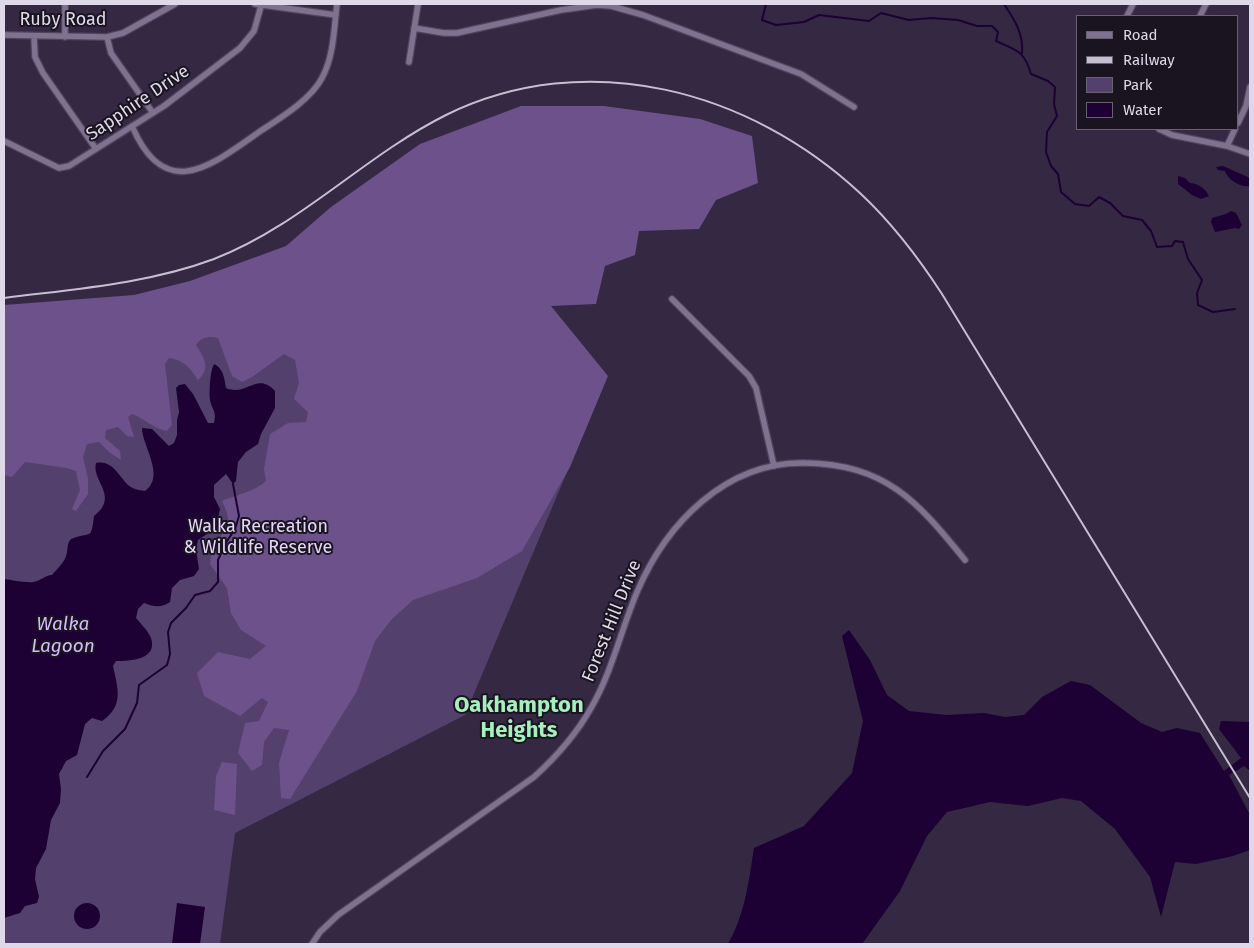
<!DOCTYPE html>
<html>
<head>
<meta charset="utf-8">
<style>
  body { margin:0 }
  #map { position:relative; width:1254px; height:948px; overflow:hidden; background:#342842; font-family:"Fira Sans",sans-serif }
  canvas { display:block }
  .frame { position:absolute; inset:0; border:5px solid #dfd8e9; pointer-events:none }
  .legend { position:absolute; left:1076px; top:15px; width:162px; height:115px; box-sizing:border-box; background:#191420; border:1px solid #686270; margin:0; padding:6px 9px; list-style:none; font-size:15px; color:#dfd8e9 }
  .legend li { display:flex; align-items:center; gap:10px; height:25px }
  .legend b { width:25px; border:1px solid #686270 }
</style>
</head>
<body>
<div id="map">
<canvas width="1254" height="948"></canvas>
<div class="frame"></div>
<ul class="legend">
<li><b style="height:6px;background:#7f7190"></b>Road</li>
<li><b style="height:6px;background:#c6bfd1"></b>Railway</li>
<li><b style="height:14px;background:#54406c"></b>Park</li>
<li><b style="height:14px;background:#1d0134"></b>Water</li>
</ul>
</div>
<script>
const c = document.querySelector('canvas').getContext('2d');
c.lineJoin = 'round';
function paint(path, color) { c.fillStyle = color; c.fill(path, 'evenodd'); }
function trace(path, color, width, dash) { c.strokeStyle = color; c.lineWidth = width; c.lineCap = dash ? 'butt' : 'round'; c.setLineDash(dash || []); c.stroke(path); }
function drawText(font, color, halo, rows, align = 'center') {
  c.font = font + ' "Fira Sans",sans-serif'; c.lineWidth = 4; c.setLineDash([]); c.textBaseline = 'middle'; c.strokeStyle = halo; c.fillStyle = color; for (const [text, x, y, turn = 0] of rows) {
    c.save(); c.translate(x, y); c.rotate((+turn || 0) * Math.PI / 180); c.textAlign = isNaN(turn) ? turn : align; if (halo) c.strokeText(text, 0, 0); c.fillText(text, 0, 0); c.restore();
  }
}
const green = new Path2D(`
  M164,302l437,89 -136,324 -230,118 -15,111h-216v-628z`);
const forest = new Path2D(`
  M521,106h83l96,13 52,17 6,47 -42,17 -17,29 -60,2 -4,24 -30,11 -9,38 -45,2 57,70 -38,91 -48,84 -45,27 -64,22 -22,20 -16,21 -18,50 -67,108 -9,-1 -2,-35 10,-33 -15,-2 -10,14 -2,23 -10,6 -14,-18 7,-30 14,-2 9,-19 -6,-4 -22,18 -36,-20 -7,-23 21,-21 32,7 16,-13 -25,-16 -10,-17 -4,-25 -17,-24c1,-5 1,-11 3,-16 12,-21 22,-20 9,-47 14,-6 34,-10 44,-20l-2,-12 6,-35 18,-11 18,-1 2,-10 -14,-13 5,-16 -4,-23 -11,-6 -32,23 -10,5 -10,-6 -14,-38c-8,-2 -17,-1 -22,7 7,11 16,23 2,35 -8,-12 -14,-20 -29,-22l-4,6 7,61 -5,6c-13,-2 -22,-12 -35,-17l-4,3 6,20 -7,-1 -9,-9 -12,3 -1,8 15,13 1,9 -12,-8 -10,-10 -12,2 -4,13 5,22v15l-12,17 -4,-2 8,-19 -4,-19 -9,-3 -42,-6 -13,15 -8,-2v-170l130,-10 56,-14 96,-35 45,-39 89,-63z
  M222,762l15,2 -2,51 -21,-5 2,-34z`);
const water = new Path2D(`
  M1223,166l27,12v8c-9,2 -22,-6 -25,-15l-7,-1 -2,-3z
  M1178,176l7,2 5,5c9,1 15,5 19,13l-8,3 -9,-4 -14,-11z
  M1231,211l5,2 6,12 -3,4 -4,-1 -20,4 -4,-10 1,-4 14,-4z
  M214,364c10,5 10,14 12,24 21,9 31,-17 49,3v17l-14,26 -3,10 -12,8 -8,10 -2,19 -3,3 -7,-10 -12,11v12l6,12 -3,13 -7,10 -12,8 -2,10 3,19 -5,7 -14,4 -8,8 -2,14c-9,6 -16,5 -26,1l-6,6 -2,9c5,6 13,14 15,20 7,22 -21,23 -35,23l-3,5c5,23 11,40 -11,55l-10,-3 -7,6 -8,31 -11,6 -7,13 2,15 -1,14 -9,17 -5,29 -10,19 -1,11 4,18 -2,6 -12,3 -5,7 -16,5v-339c8,1 22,4 29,3 8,-1 12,-7 19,-7 6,-7 14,-14 15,-23 1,-6 0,-8 4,-13 20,-8 20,2 23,-23 26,-20 -3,-35 2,-53 16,-3 22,12 31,21 5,5 11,6 18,7 21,-15 -3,-45 -3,-63l10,1 17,17 5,-3 3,-8v-15l2,-8 -3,-24 3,-3 6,-1 8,10 15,29h6c3,-12 -2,-13 -4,-23 -1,-8 0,-29 4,-36z
  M849,630l21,30 17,35 22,16 37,4 38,-2 21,4 19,-2 18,-18 29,-16 19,4 51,38 21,9 15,-4 23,5 24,38 17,-13 -22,-29 2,-8 29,1v49l-6,-5 -15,9 21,40v35l-17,6 -37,8 -21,-2 -14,55 -11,-40 -35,-48 -34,-28 -19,-3 -34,8 -38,-4 -43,10 -20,24 -27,55 -38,53h-134c17,-29 21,-64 26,-96l50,-22 48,-53 11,-52 -21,-85z
  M177,903l28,4 -5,37h-28z
  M74 916a13 13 0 1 1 26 0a13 13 0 1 1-26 0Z`);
const stream = new Path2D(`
  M766,4l-4,16 14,5 28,-3 15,-7 50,6 12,-8 28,7 22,-2 27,2 19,6h15l6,6 -2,9c21,10 28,9 35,33l17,7 7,6 -1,17 3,12 -10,16 -1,20 5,14 7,8 3,18 14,12 14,2 10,-9 11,6 13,13 19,4 9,11 6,16 15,-1 3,-5 8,1 5,17 14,21 -5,13 1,12 15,7 22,-3
  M1004,4c10,15 20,30 18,49
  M87,777l16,-26 22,-22 12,-26 2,-18 28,-20 3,-11 -2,-22 3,-9 15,-15 9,-13 15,-4 8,-9v-22l7,-16 10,-15 4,-13 -6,-32`);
const street = new Path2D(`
  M65,4v33
  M255,4l81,11
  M1127,16l6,-12
  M1200,16l6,-12
  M414,28l30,5h13l104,-23 36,-5 14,1 32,9 158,59 53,33
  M4,35l103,2 16,-4 52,-29
  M34,36l1,21 8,16 53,76
  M107,37l4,16 42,60
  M409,62l9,-58
  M1238,123l8,-17 4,-19
  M132,126c34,79 81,38 130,4 20,-13 49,-31 60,-52 12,-22 12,-50 15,-74
  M1159,129l13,6 55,11 23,8
  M4,141l55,27 10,-2 95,-60 76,-58 14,-17 7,-25
  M1227,146l8,-17
  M672,299l77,77 7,12 18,78
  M312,944l8,-12 18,-17 196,-138c22,-20 42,-42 57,-69 21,-36 30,-78 46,-116 29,-68 88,-130 167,-129 82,1 113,38 161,97`);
const rail = new Path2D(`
  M4,298c70,-9 143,-14 210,-39 86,-33 150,-103 232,-144 141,-69 304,-25 415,79 32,30 57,63 81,100l308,504`);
const streetNames = [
  ["Ruby Road",63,20],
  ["Sapphire Drive",138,103,-34],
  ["Forest Hill Drive",612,621,-68]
];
const parkNames = [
  ["Walka Recreation",258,527],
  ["& Wildlife Reserve",258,548]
];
const waterNames = [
  ["Walka",63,625],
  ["Lagoon",63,647]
];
const districtNames = [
  ["Oakhampton",519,706],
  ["Heights",519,731]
];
paint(green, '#54406c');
paint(forest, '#6c518b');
paint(water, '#1d0134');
trace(stream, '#1d0134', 2);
trace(street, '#4f445a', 8);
trace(street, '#7f7190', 5.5);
trace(rail, '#c6bfd1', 2);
drawText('18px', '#dfd8e9', '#191420', streetNames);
drawText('18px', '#e5d6f9', '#191420', parkNames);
drawText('italic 19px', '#d7b9fe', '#191420', waterNames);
drawText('bold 22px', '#a6efbe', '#191420', districtNames);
</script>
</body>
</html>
